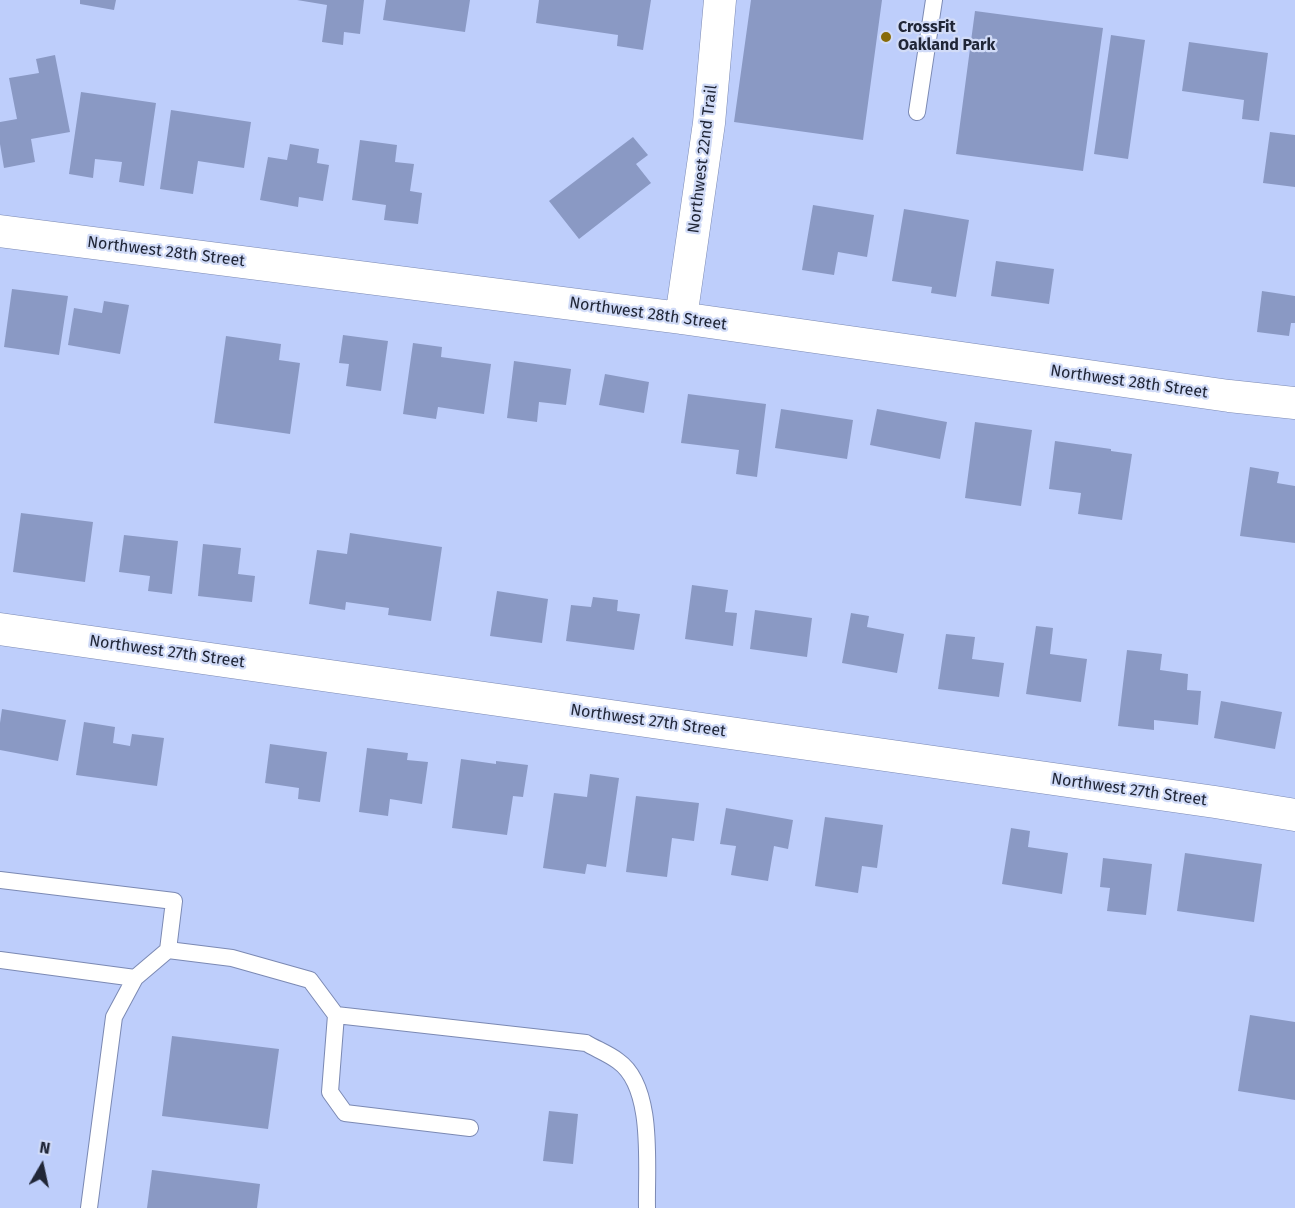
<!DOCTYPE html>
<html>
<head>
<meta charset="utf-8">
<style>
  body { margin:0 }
  #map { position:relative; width:1295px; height:1208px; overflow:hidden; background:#becefb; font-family:"Fira Sans",sans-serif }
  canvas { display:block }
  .north { position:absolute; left:12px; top:1136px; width:60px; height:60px; -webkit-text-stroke:4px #d1dbf7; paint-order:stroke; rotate:9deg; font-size:16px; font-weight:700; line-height:24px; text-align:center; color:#202637 }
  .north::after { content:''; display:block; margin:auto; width:21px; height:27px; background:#202637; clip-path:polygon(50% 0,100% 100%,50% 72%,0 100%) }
</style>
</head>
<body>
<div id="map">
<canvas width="1295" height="1208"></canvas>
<div class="north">N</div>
</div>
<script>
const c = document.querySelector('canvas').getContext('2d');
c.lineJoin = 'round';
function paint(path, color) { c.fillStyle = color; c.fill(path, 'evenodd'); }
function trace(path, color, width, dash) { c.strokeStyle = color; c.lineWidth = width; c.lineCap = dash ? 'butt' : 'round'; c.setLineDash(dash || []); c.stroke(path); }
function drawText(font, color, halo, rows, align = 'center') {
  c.font = font + ' "Fira Sans",sans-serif'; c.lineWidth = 4.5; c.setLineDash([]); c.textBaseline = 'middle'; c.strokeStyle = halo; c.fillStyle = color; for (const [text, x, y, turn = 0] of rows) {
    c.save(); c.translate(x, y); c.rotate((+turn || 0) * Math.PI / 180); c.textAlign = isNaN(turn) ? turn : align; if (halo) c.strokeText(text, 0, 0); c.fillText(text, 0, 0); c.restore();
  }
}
const building = new Path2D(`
  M80,0h36l-2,10 -34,-6z
  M297,0h67l-4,34 -16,-2 -1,13 -21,-3 5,-37z
  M386,0h84l-5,32 -82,-12z
  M539,0h112l-8,50 -26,-4 1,-11 -82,-12z
  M751,0h131l-19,140 -129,-18z
  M975,11l128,17 -20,143 -127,-17z
  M1111,35l34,5 -17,119 -34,-5z
  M1189,42l79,11 -9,68 -17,-2 2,-19 -62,-9z
  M55,55l15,77 -39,7 4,23 -31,6 -4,-24v-22l17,-3 -8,-41 30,-5 -3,-14z
  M81,92l75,11 -12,83 -25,-4 3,-20 -27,-3 -2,19 -24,-4z
  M171,110l80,12 -7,46 -46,-7 -5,33 -33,-5z
  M1270,132l25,3v52l-32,-4z
  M633,137l15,18 -12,9 15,19 -72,56 -30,-38z
  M360,140l37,5 -2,17 19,2 -4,27 12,2 -4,31 -34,-4 2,-15 -34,-5z
  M290,144l29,5 -2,14 12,2 -6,36 -24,-4 -1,10 -38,-7 8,-43 19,3z
  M813,205l61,10 -7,42 -29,-5 -4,23 -32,-5z
  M904,209l65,11 -13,77 -25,-4 1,-6 -40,-6z
  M996,261l58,8 -5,35 -58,-8z
  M12,289l56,7 -9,59 -55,-8z
  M1262,291l33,5v27h-4l-2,13 -32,-4z
  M104,301l25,4 -9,49 -52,-9 6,-37 28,5z
  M343,335l45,6 -7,50 -35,-5 3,-22 -10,-1z
  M226,336l55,8 -2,16 21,3 -10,71 -76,-11z
  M413,343l29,4 -1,10 50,7 -7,50 -46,-7 -2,12 -33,-5z
  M514,361l57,8 -5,36 -27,-3 -2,20 -30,-4z
  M605,374l44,8 -5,31 -45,-8z
  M688,394l78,10 -9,73 -21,-3 3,-24 -58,-7z
  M781,409l72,11 -6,39 -72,-11z
  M877,409l70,13 -7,37 -70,-14z
  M975,422l57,8 -11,76 -56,-8z
  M1055,441l56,8v2l21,3 -10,66 -44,-6 3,-21 -32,-4z
  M1250,467l29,5 -2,11 18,3v57l-55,-7z
  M21,513l72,9 -8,60 -72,-10z
  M350,533l92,14 -11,74 -43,-6 1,-7 -43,-6 -1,8 -36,-6 8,-54 30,4z
  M124,535l54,6 -6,53 -24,-3 2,-15 -31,-4z
  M203,544l38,4 -3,26 17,2 -3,26 -54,-6z
  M692,585l36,5 -3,22 12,1 -4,33 -48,-7z
  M497,591l51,8 -6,44 -52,-7z
  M593,597l25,3 -1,11 23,3 -6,36 -68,-9 5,-36 20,2z
  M755,610l57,8 -5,39 -57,-8z
  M851,613l18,3 -2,11 37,7 -7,39 -55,-10z
  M1036,626l17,2 -3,26 37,5 -6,43 -55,-8z
  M946,634l29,3 -3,22 32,4 -5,34 -61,-8z
  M1127,650l35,4 -2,16 28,4 -1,16 14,1 -3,34 -44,-5v10l-36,-4z
  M1221,701l61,11 -7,37 -61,-11z
  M2,709l64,11 -8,41 -58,-11v-27z
  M84,722l31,5 -2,16 17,3 2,-12 32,4 -7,48 -81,-11z
  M270,744l57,8 -7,50 -22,-3 1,-11 -34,-5z
  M367,748l41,5 -1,7 21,2 -6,42 -32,-5 -2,17 -29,-4z
  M461,759l35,5v-3l32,4 -5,32 -10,-1 -6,39 -55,-7z
  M590,774l29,4 -13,89 -19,-3 -2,10 -42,-6 11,-75 33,4z
  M636,796l63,7 -5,38 -22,-3 -5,39 -41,-5z
  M726,808l67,12 -5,29 -14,-3 -6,35 -37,-6 5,-29 -16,-2z
  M825,817l58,8 -6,43 -15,-2 -4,27 -43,-7z
  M1011,828l19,3 -2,16 40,6 -6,41 -60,-10z
  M1185,853l77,11 -8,58 -77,-11z
  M1103,858l49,6 -6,51 -39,-4 3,-23 -10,-1z
  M1250,1015l45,7v78l-57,-9z
  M172,1036l107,13 -11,80 -106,-13z
  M549,1111l29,3 -5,50 -30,-3z
  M152,1170l108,14 -3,24h-110z`);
const service = new Path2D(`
  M917,112l17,-112
  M0,880l174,21 -6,49 64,8 78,22 26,35 250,28c10,6 23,11 32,18 37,26 28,106 29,147
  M0,960l135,18 33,-28
  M336,1015l-6,77 15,21 125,15
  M89,1208l25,-191 21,-39`);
const minor = new Path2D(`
  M0,231l681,87 548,78 66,7
  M681,318l28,-195 11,-123
  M0,629l1215,173 80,13`);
const markers = [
  [886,37,6,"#886b08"]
];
const poiNames = [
  ["CrossFit",898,28],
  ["Oakland Park",898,46]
];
const streetNames = [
  ["Northwest 22nd Trail",703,159,-83],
  ["Northwest 28th Street",166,252,7],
  ["Northwest 28th Street",648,314,8],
  ["Northwest 28th Street",1129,382,8],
  ["Northwest 27th Street",167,652,8],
  ["Northwest 27th Street",648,721,8],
  ["Northwest 27th Street",1129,790,8]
];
paint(building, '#8a99c4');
trace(service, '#7b89b3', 18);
trace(minor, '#7b89b3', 33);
trace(service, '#fff', 16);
trace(minor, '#fff', 32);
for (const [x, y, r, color] of markers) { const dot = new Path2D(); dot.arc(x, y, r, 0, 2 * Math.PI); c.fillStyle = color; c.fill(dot); trace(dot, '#d1dbf7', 2); }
drawText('bold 16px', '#202637', '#d1dbf7', poiNames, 'left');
drawText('16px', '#202637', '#d1dbf7', streetNames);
</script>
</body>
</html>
